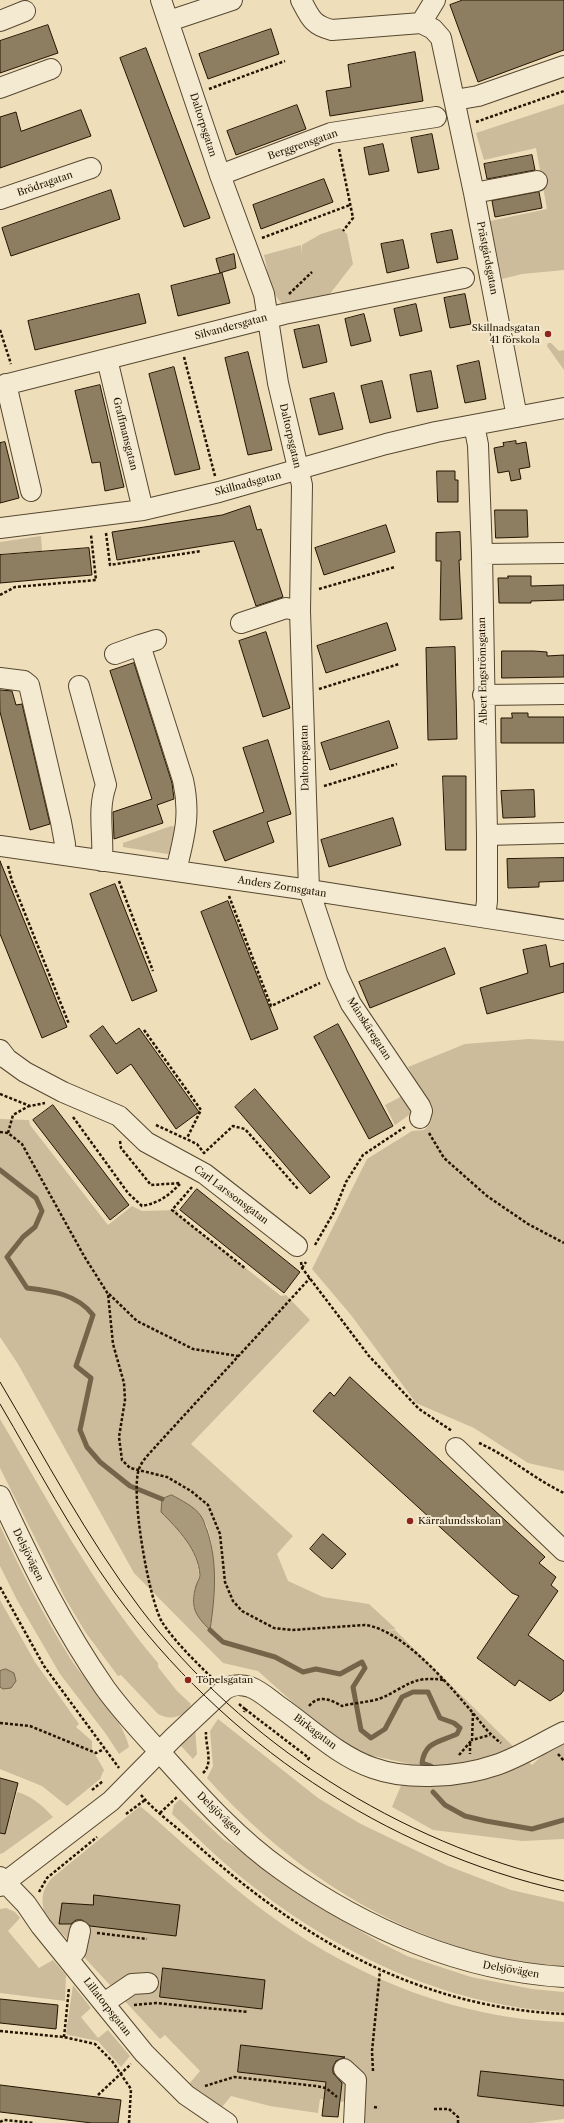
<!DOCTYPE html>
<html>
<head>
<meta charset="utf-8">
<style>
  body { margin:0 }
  canvas { display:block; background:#eedeba }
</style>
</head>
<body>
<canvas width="564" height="2123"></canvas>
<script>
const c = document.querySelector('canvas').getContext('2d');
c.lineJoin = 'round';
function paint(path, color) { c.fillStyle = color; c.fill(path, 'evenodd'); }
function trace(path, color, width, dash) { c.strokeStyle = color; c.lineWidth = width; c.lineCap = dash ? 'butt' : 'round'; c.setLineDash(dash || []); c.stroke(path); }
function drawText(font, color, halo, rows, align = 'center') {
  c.font = font + ' "Libre Caslon Text",serif'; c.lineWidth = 4; c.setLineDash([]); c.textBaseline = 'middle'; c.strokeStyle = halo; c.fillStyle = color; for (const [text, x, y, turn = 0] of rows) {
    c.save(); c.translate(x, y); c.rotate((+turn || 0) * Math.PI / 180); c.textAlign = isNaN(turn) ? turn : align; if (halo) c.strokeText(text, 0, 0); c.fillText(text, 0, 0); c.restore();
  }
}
const green = new Path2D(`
  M564,104v166l-42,4 -20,5 -12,-58 57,-12 -11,-61 -52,12 -8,-27z
  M340,228l7,6 6,30 -24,31 -44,10c-15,-8 -17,-34 -21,-50l37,-10v9l1,-9 19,-11z
  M548,343h3l8,8 5,-1v20l-17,-24z
  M41,536l1,15 -42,3v-12z
  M171,826l5,1 -2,28 -51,-8v-4z
  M529,1039l35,2v430l-36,-8 -54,-35 -58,-25 -65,-88 -39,-46 55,-110 45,-28 12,-1c3,-3 7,-5 7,-10 2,-12 -17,-41 -23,-53l57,-23z
  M404,1095l12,15 -21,15 -10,-20z
  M0,1119l29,1 1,5 78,100 24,-19 10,5 36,-1 -1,4 104,82 5,-1 24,25 -119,124 102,92 -16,18 11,27 35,16 46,7 27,25 -19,3 18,-2 137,135 15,-14 17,-8v96l-42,2 -89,-11 -41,-23 18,-43 -64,-14 -88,-79 -35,-8 -89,-90 -116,-209 -18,-27zM172,1495c10,6 23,12 30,22 17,24 12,84 8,113 -13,-17 -21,-20 -15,-41 2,-5 5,-10 4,-15 -2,-25 -20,-45 -38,-62z
  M0,1419c49,83 95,170 158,244v4l19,24 14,13c-6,13 -20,17 -33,10l-37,-39 -3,1 -32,-43 -21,-35 -65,-130z
  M0,1526c21,45 44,90 70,132 18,28 52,58 59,89l-10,7 -13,-20 -46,-60 -43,-74 -17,-34z
  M0,1600l35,62 44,62 -3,3 16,14v8l12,21 -4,9 -33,27 -25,-20 -42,-17z
  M218,1719l100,79 41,25 89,43 63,24 53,12v65c-140,-10 -264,-85 -357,-189l6,-12 -3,-35z
  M195,1728l2,26 -4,5 -12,-13 -1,-4z
  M17,1792c15,4 26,14 36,25l-50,36 -3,1v-40l11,2z
  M180,1799l44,41 30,19 33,26 35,24 59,34 26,13 64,21 61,12 32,3v20c-122,-6 -236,-63 -329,-140 -22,-18 -42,-39 -63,-58l2,-9z
  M140,1806c45,38 87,79 135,113 84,60 185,100 289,103v97l-32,4h-172l-7,-20 -33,-4 -2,14 -48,-7 -39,-10 -9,11 -33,-23 11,-13 -35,-36 -5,4 -115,-124c-4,-16 -4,-24 7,-37z
  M6,1908l9,4 5,6 -12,13 31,37 14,-8 13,15 -1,26 -65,-8v-84z
  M73,1985l18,23 -10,9 17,21 10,-8 22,26 -9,11 -23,-26 -30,-6 -2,-2z`);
const water = new Path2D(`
  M172,1495c10,6 22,11 29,21 3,4 4,10 6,14 11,33 8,66 3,100 -15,-15 -20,-23 -14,-44 1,-4 4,-7 4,-11 -2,-26 -22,-46 -39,-63l1,-13z
  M6,1669l8,4 2,8 -5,7 -8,1 -3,-2v-16z`);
const stream = new Path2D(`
  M0,1170l36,28 6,13 -7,16 -12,10 -16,20 20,31c25,3 50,6 66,27l-17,51 15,12 -11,52 7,17 13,15 30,24 32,13
  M210,1630l13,12 52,15 28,15 13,-3 24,5 22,-12 3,6 -12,19 8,43 10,8 14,-9 17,-32 11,-5h15l12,26 14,5 6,5 -3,6c-17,8 -32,7 -35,29l9,3
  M433,1792l12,13 20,11 21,5 46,8 32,-9`);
const building = new Path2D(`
  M463,0h101v50l-86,32 -28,-77z
  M48,25l10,28 -58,20v-32z
  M271,29l8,25 -71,25 -9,-25z
  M146,48l64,170 -26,9 -64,-169z
  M415,52l8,49 -93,15 -4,-25 25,-4 -3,-22z
  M297,105l9,24 -70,26 -9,-24z
  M81,110l10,26 -91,32v-51l16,-5 5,19z
  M432,134l7,35 -21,4 -7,-35z
  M383,144l6,27 -20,4 -5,-27z
  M532,155l3,15 -48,9 -3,-15z
  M324,179l9,23 -72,27 -8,-24z
  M111,190l9,29 -109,37 -9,-28z
  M539,192l3,16 -47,9 -3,-16z
  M452,230l6,29 -21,4 -6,-29z
  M403,240l6,28 -22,5 -6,-29z
  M234,254l2,14 -16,5 -4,-14z
  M222,273l8,30 -52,13 -7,-30z
  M139,294l7,29 -111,27 -7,-29z
  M465,294l6,30 -21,4 -6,-30z
  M416,304l6,27 -22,5 -6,-27z
  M364,314l7,27 -20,5 -6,-27z
  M319,325l8,37 -24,6 -9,-38z
  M248,352l24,98 -24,5 -23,-97z
  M479,361l7,38 -21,4 -8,-37z
  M174,367l26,102 -25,6 -26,-101z
  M431,371l7,37 -21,4 -7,-37z
  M382,381l9,37 -21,5 -9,-37z
  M100,385l24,102 -19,4 -5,-29 -8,1 -17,-72z
  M334,393l9,36 -24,6 -9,-36z
  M516,441v3l10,-2 4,25 -11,2 2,10 -10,2 -2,-10 -11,2 -4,-25 10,-2 -1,-3z
  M5,442l14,56 -19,5v-60z
  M437,471h18v9h3v22h-20z
  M250,506l7,24 4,-1 22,68 -27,9 -22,-65 -117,19 -5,-28 110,-17z
  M495,510h32l1,27 -32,1z
  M386,525l9,27 -71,23 -9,-27z
  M460,532l1,28h-2l3,59 -22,1 1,-59h-5v-28z
  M89,548l3,27 -92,8v-28z
  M508,576h23v10l33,-1v15l-33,1v2h-32l-1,-25h10z
  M387,623l9,27 -70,23 -9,-27z
  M266,632l24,76 -27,9 -24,-76z
  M455,647l2,92 -29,1 -2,-92z
  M502,651h32l13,1v4l17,-1v22l-62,1z
  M134,663l38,120 2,16 -17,6 6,18 -49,16 -1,-27 39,-13 -42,-128z
  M0,690l12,1 4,14 6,-1 28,120 -20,6 -30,-118z
  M512,713h16v4h36v26h-63v-25h11z
  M389,721l9,27 -68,22 -9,-27z
  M268,740l23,74 -24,8 7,20 -49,19 -12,-30 51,-19 -21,-64z
  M443,776h23v74h-20z
  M534,790l1,27 -32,1 -2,-27z
  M393,818l8,27 -72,22 -8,-27z
  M564,858v23l-25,1v5l-31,1 -1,-29z
  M0,861l67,166 -25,11 -42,-104z
  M115,884l42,107 -25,10 -42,-107z
  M228,901l50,128 -27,11 -50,-128z
  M546,945l4,22 14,-4v29l-77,22 -7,-26 48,-15 -5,-23z
  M445,948l10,26 -85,34 -11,-26z
  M338,1024l55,102 -24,13 -55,-102z
  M103,1026l13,18 23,-16 60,84 -23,17 -45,-65 -14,10 -27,-38z
  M255,1089l75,88 -20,17 -75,-87z
  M53,1105l76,100 -19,15 -77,-100z
  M197,1189l103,83 -16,21 -104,-83z
  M350,1377l195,180 -6,6 17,14 -5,8 7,6 -30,44 36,26v29l-3,4 -11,7 -31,-21 -4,6 -38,-28 42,-62 -7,-3 -199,-182 17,-19 4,4z
  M323,1534l23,20 -14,15 -22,-20z
  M0,1778l18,5 -13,51 -5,-1z
  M94,1895l86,10 -4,31 -86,-10 -8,-6h-6l-5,4h-12l3,-21 31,2z
  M163,1968l102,12 -3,29 -102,-12z
  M0,1999l58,6 -2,24 -56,-6z
  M241,2045l104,12 -9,4 -3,6v6l9,10 -4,34 -16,-1 4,-34 -88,-10z
  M481,2071l83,9v26l-86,-10z
  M0,2085l121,15 -3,23h-26l-92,-11z`);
const path = new Path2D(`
  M209,89l76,-28
  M476,122l88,-31
  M339,149l14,69 -10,13
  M262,238l88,-33
  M289,294l23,-22
  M0,330l11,34
  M184,357l31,119
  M106,533l4,32 91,-14
  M319,589l76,-22
  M0,595l15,-8 81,-7 -5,-45
  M319,689l80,-25
  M324,786l73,-22
  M8,866l4,15 57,143
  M119,881l34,90
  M229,896l42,110 49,-23
  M144,1030l57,80 -14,28
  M0,1094l30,12 15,-3
  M73,1117l55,76 14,13c17,-3 26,-10 38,-22
  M156,1125l41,19 7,9 29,-27 12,3 54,61
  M0,1132l8,1 14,11 62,112 24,38 5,50 11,39 1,17 -6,37 3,23 8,8 37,9 24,14 17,14 12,29 5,48 8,19 9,10 32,17 18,2 73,-5c35,4 79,54 101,80 12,13 21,28 35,38
  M8,1133l5,-18 16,-9
  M429,1133l15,25 43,38 41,28 36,19
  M120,1141l1,7 30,37 30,-2
  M192,1187l-20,23 74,59
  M315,1245l19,-33 12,-30 17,-27 42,-28
  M301,1262l1,6 67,88 50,53 33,22
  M302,1268l4,-6
  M109,1294l28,27 56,28 45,7
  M479,1443c30,13 55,36 85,50
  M0,1587l44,79 75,102
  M211,1677c-17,-17 -36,-35 -49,-55 -13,-22 -32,-129 -23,-153 3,-9 12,-17 18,-24l153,-167
  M239,1704l6,5 -1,3
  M309,1706c10,-12 22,-6 33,0 11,-3 27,-4 37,-7 27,-11 32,-24 65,-19
  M245,1709l64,49 -2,3
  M473,1713l-1,27 18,-5
  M0,1723l30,3 66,27 8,-4
  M470,1743v11
  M558,1754l6,7
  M459,1755l13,-15
  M203,1773c11,-10 2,-28 3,-41
  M92,1790l11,-9
  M141,1795c16,19 39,34 57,51 107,95 220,161 366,168
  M160,1813l17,-16
  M126,1814l19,-14
  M39,1892l8,-14 50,-41
  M97,1933l50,6
  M134,2005l22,-2 92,9
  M0,2031l64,6 31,7 17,17 19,28 -2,34
  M64,2037l5,-49
  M373,2071l-1,-20 8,-80
  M205,2086l29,-9 82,9 10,2 11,9
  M98,2095l33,-31
  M374,2107l5,1
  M434,2109h15l9,8v6
  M0,2122l4,-2 30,3`);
const minor = new Path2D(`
  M161,0l59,175 44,119 14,89 24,102 -2,126 9,279 28,84 14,30 69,102 2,5 -2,7
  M301,0c9,17 11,25 31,30l89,-7 12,6 8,9 33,155 43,224
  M0,21l25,-10
  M169,21l63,-21
  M421,23l14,-23
  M0,88l51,-19
  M455,100l23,-4 86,-30
  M220,175l111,-42 105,-16
  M474,193l63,-12
  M0,199l91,-31
  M107,359l36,151
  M6,384l25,107
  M0,386l284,-72 180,-36
  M474,425l4,20 4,109 5,281v66l-2,16
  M0,528l143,-18 76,-18 167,-48 50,-12 128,-24
  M482,554l82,-1
  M241,623l45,-15 14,3
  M140,645l16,-5
  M115,654l25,-9 43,135c8,36 1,57 -7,91
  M0,678l24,3 5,4 32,137 4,22 -1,11
  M79,686l27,99c-9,25 -2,50 -4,76
  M483,695l81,-1
  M487,835l77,-2
  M0,846l309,44 255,40
  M0,1050l7,9 18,13 38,20 56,24 27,26 59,32 92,72
  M456,1448l108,103
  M0,1496c31,66 63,132 105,192 18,25 40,48 61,71 35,39 73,81 116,111 83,59 180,101 282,107
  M0,1877l26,27 15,22 103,127 42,42 41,28
  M0,1886l111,-85 63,-64 50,-47c8,-6 16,-6 26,-3 11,4 20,13 30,20 30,21 58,49 93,61 36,13 88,9 123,-3 24,-8 45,-22 68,-33
  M69,1959l7,-9 4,-19
  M104,2003l28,-19 16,-1
  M344,2069l12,11 -2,43`);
const tram = new Path2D(`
  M0,1382c45,76 87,156 140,226 103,136 259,234 424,273
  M0,1404c37,63 72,129 115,189 109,149 268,257 449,298`);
const markers = [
  [548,334,4,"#8f2418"],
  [410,1521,4,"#8f2418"],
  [188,1680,4,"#8f2418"]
];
const streetNames = [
  ["Daltorpsgatan",203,125,72],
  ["Berggrensgatan",303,145,-19],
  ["Brödragatan",45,184,-19],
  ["Prästgårdsgatan",487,258,79],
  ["Silvandersgatan",231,327,-15],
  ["Graffmansgatan",125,434,76],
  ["Daltorpsgatan",290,436,77],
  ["Skillnadsgatan",248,484,-15],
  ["Albert Engströmsgatan",483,671,-91],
  ["Daltorpsgatan",305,758,-91],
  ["Anders Zornsgatan",282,887,9],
  ["Månskäregatan",369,1029,57],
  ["Carl Larssonsgatan",231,1195,37],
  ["Delsjövägen",28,1555,64],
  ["Birkagatan",315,1732,37],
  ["Delsjövägen",219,1814,44],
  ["Delsjövägen",511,1970,10],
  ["Lillatorpsgatan",107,2007,52]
];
const poiNames = [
  ["Skillnadsgatan",540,328,"right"],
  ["41 förskola",540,340,"right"],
  ["Kärralundsskolan",418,1521],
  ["Töpelsgatan",196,1680]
];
paint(green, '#ccbc9b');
paint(water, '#a99a7b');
trace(water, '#74654a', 1);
trace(stream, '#74654a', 5);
paint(building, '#8d7e61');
trace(building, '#241501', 1);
trace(minor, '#56472f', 22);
trace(path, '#241501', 2.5, [3, 2]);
trace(minor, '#f4ead2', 20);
trace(tram, '#241501', 1);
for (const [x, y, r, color] of markers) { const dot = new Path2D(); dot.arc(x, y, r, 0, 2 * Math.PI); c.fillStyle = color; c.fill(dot); trace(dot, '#f4ead2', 1.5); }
drawText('10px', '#241501', '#f4ead2', streetNames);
drawText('10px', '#241501', '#f4ead2', poiNames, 'left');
</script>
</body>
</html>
